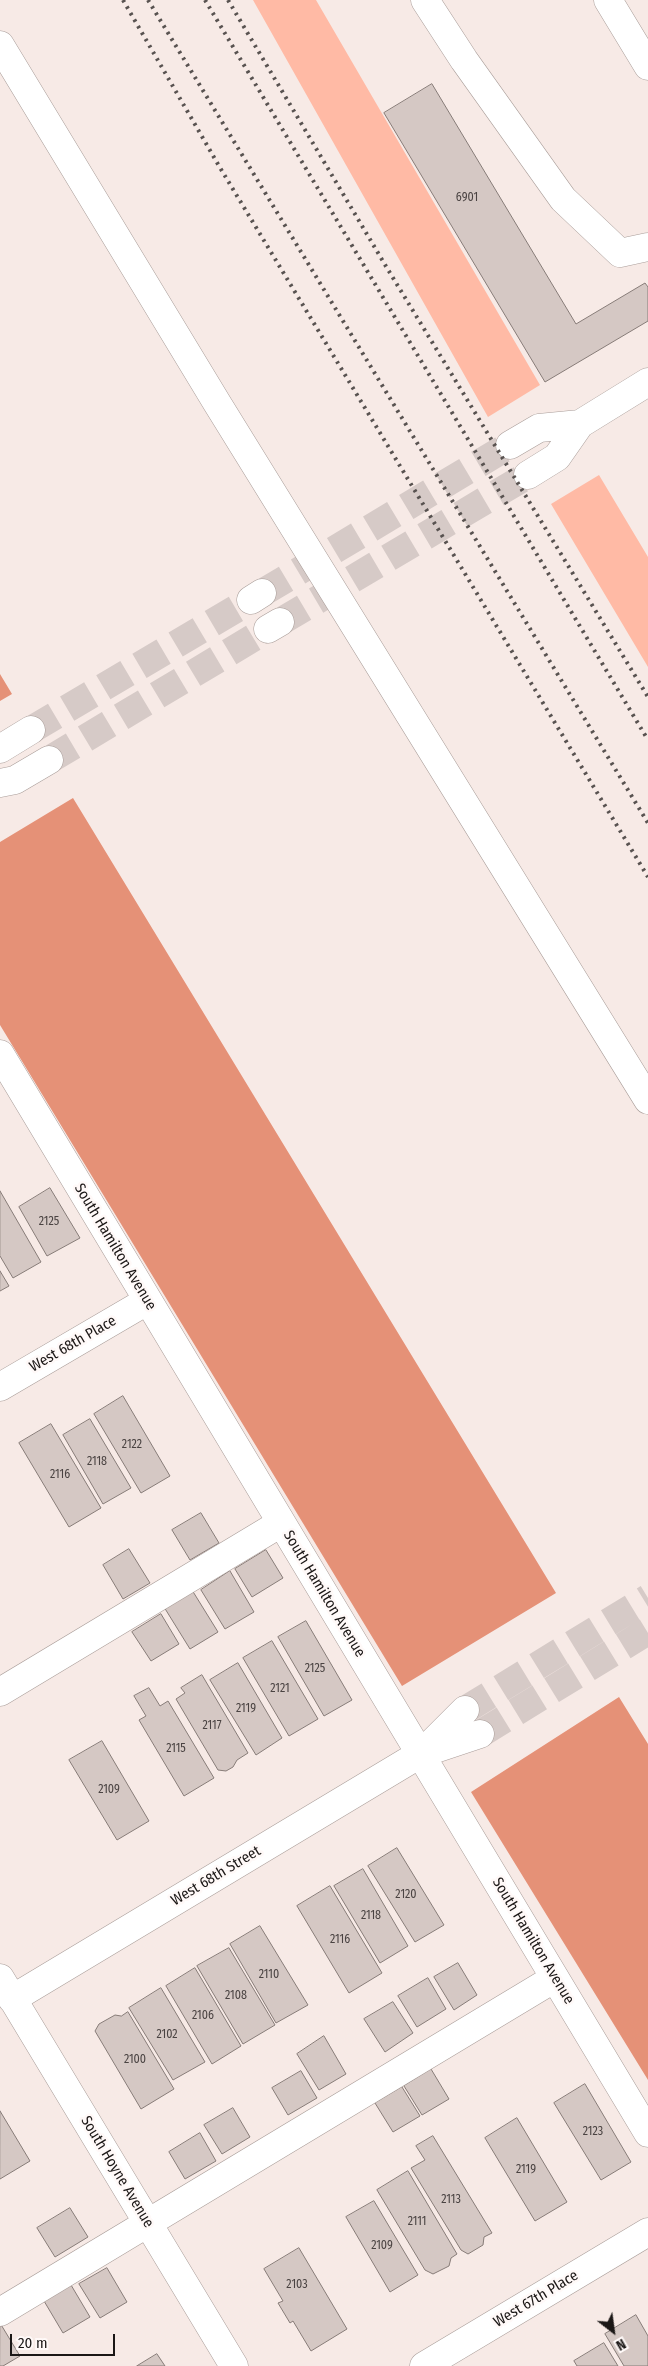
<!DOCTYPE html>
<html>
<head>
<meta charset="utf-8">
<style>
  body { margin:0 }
  #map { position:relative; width:648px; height:2366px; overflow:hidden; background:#f7eae6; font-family:"Fira Sans Condensed",sans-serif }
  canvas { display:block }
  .north { position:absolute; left:588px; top:2306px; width:50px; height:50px; -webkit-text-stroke:4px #fff9f8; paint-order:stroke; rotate:150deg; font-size:14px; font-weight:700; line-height:20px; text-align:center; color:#1b1716 }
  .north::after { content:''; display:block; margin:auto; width:18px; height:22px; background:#1b1716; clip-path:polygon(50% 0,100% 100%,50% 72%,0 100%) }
  .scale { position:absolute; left:10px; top:2334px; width:105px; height:22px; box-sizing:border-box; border:2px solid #1b1716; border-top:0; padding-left:6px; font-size:15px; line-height:18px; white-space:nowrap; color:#1b1716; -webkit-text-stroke:4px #fff9f8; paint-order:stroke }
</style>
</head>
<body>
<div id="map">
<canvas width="648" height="2366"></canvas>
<div class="north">N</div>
<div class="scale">20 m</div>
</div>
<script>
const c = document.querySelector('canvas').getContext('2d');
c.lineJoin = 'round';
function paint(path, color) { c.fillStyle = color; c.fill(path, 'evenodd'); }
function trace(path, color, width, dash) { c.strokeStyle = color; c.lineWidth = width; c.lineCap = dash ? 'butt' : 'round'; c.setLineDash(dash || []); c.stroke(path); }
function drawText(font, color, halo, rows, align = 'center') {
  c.font = font + ' "Fira Sans Condensed",sans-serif'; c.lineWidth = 5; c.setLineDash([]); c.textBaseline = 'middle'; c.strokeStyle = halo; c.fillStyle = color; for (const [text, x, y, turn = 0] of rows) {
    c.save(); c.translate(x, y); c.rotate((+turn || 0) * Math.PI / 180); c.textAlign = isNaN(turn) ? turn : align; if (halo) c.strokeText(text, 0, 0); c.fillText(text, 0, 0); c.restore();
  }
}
const green = new Path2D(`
  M253,0h63l224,385 -52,32z
  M599,475l49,82v110l-97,-163z`);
const forest = new Path2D(`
  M0,674l12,20 -12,7z
  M73,798l483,795 -154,93 -402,-661v-183z
  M619,1697l29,47v336l-177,-288z`);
const building = new Path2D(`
  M432,84l144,240 69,-41 3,4v34l-103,61 -161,-269z
  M50,1188l30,50 -33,18 -28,-49z
  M0,1191l41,71 -28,16 -13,-22z
  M0,1271l9,15 -9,5z
  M123,1396l47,80 -29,17 -47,-79z
  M90,1419l41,69 -28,16 -40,-69z
  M51,1424l50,84 -32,19 -50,-84z
  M201,1513l18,30 -29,17 -18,-30z
  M129,1549l21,34 -27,16 -20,-34z
  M266,1550l17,28 -31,19 -17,-28z
  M230,1571l24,41 -29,17 -24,-39z
  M192,1590l26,42 -28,17 -26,-42z
  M161,1614l18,30 -28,17 -19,-29z
  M306,1621l46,79 -28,16 -46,-79z
  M272,1641l46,78 -29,17 -46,-78z
  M238,1663l44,75 -26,17 -46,-75z
  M202,1675l46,78 -11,7 -4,7 -7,4 -8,-1 -42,-71 9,-6 -4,-5z
  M149,1688l11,18 8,-5 46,77 -30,18 -45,-76 7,-4 -12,-20z
  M102,1741l47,80 -32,19 -48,-80z
  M397,1848l47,77 -29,17 -47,-76z
  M363,1869l45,77 -28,17 -46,-77z
  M330,1886l52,87 -33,20 -52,-87z
  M260,1926l48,79 -32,18 -46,-79z
  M229,1948l46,77 -32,19 -46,-78z
  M458,1963l19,32 -23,15 -20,-33z
  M195,1968l46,78 -29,18 -46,-78z
  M428,1978l18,31 -29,18 -19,-31z
  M161,1988l44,74 -32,18 -44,-72z
  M393,2002l20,31 -28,19 -21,-33z
  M128,2012l46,77 -33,20 -46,-78 4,-7 16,-9 6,1z
  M324,2036l22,38 -27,16 -22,-36z
  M431,2069l18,30 -27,16 -18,-29z
  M301,2071l16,27 -29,17 -16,-27z
  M585,2084l46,78 -30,18 -47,-77z
  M402,2087l18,29 -27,16 -18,-29z
  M233,2108l17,29 -28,17 -18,-29z
  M0,2111l30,50 -30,18z
  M517,2118l50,84 -32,19 -50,-83z
  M200,2133l16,28 -31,18 -16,-27z
  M433,2136l59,97 -8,4 -1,8 -15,9 -7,-4 -50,-82 14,-8 -9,-14z
  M408,2171l49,83 -6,4 -2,8 -16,8 -8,-4 -48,-80z
  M374,2201l44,74 -28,17 -44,-75z
  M70,2208l18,29 -33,20 -18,-29z
  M299,2248l48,81 -36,22 -18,-30 -3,2 -12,-20 5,-2 -19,-32z
  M107,2268l20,34 -27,16 -21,-34z
  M71,2285l19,32 -27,16 -19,-32z
  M636,2315l12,21v30h-24l-19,-32z
  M0,2323l20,33 -17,10h-3z
  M604,2343l14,23h-41l-3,-5z
  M157,2354l8,12h-28z`);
const minorTunnel = new Path2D(`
  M262,593l248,-148
  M280,622l248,-147
  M31,730l220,-130
  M49,760l219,-131
  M465,1710l183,-112
  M480,1734l168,-103`);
const minor = new Path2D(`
  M425,0l39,60 99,139 57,54 28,-6
  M608,0l40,66
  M0,45l217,358 431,697
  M510,445l29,-17 41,-4
  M528,475l29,-18 23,-33 68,-42
  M251,600l11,-7
  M268,629l12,-7
  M0,749l31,-19
  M0,783l15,-3 34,-20
  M0,1054l648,1079
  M0,1387l147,-86
  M0,1692l281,-169
  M425,1750l40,-40
  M0,1978l234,388
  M12,1999l408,-245 60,-20
  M0,2312l555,-334
  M424,2366l224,-134`);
const rail = new Path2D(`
  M123,0l96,166 429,711
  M148,0l500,823
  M205,0l443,740
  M228,0l159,268 261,429`);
const numberNames = [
  ["6901",467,198],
  ["2125",49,1222],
  ["2122",132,1445],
  ["2118",97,1462],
  ["2116",60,1475],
  ["2125",315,1669],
  ["2121",280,1689],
  ["2119",246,1709],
  ["2117",212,1726],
  ["2115",176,1749],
  ["2109",109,1790],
  ["2120",406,1895],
  ["2118",371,1916],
  ["2116",340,1940],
  ["2110",269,1975],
  ["2108",236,1996],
  ["2106",203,2016],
  ["2102",167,2035],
  ["2100",135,2060],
  ["2123",593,2132],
  ["2119",526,2170],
  ["2113",451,2200],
  ["2111",417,2222],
  ["2109",382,2246],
  ["2103",297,2285]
];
const streetNames = [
  ["South Hamilton Avenue",115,1247,59],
  ["West 68th Place",73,1344,-30],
  ["South Hamilton Avenue",324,1594,59],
  ["West 68th Street",216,1876,-31],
  ["South Hamilton Avenue",533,1941,59],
  ["South Hoyne Avenue",117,2172,59],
  ["West 67th Place",536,2299,-31]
];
paint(green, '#ffbaa5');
paint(forest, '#e59177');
paint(building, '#d5c8c4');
trace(building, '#877c78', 1);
trace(minorTunnel, '#d6cac7', 28, [28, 14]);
trace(minor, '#a99d99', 29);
trace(minor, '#fff', 28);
trace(rail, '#585250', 4, [2.5, 5]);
drawText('12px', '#4a4342', null, numberNames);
drawText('15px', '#1b1716', '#fff9f8', streetNames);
</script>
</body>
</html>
